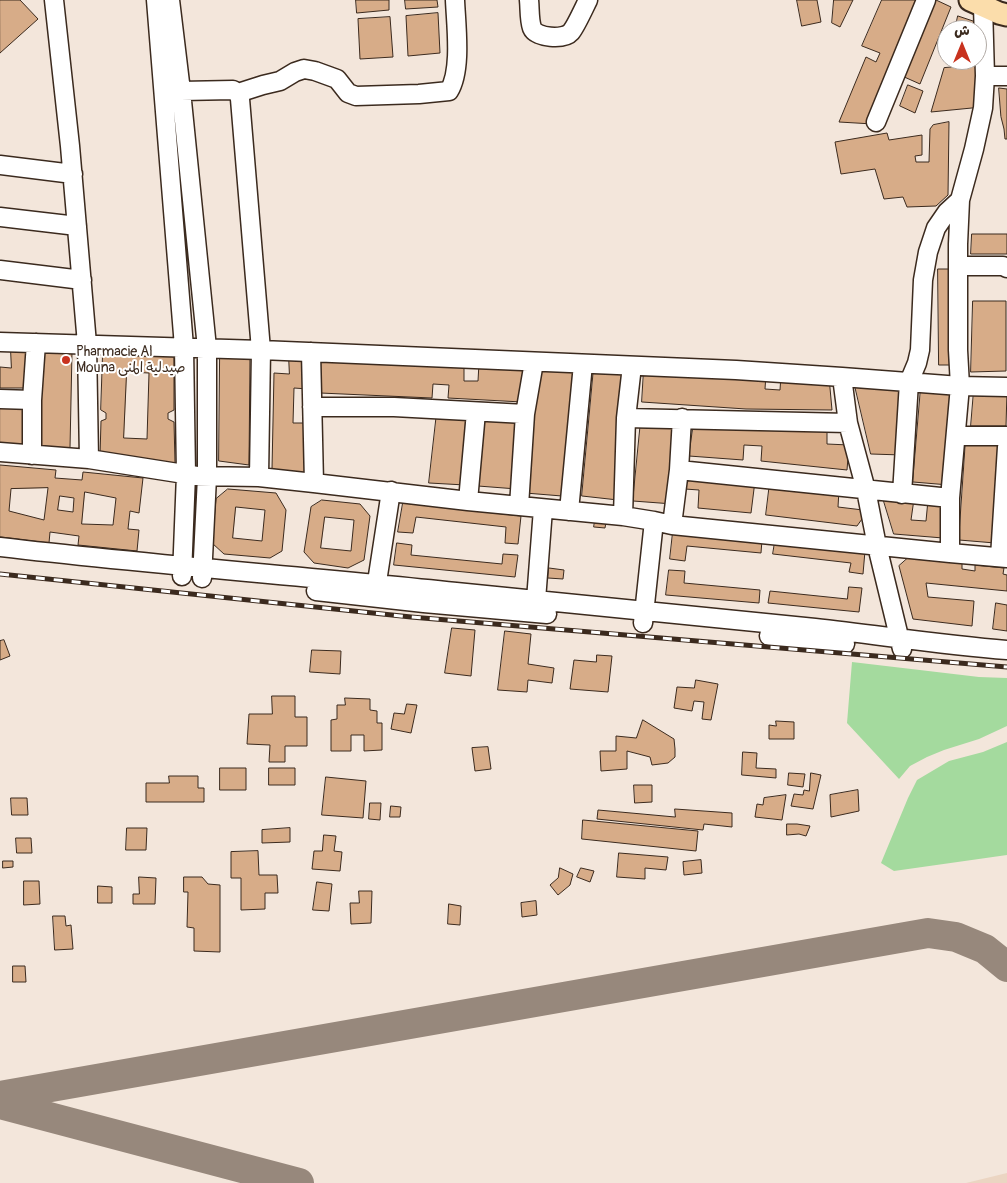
<!DOCTYPE html>
<html>
<head>
<meta charset="utf-8">
<style>
  body { margin:0 }
  #map { position:relative; width:1007px; height:1183px; overflow:hidden; background:#f3e6db; font-family:Pangolin,"Playpen Sans Arabic",sans-serif }
  canvas { display:block }
  .north { position:absolute; left:937px; top:20px; width:50px; height:50px; box-sizing:border-box; background:#fff; border:1px solid #b1aaa5; border-radius:50%; rotate:0deg; font-size:14px; font-weight:700; line-height:20px; text-align:center; color:#3b2a1e }
  .north::after { content:''; display:block; margin:auto; width:18px; height:22px; background:#c8321e; clip-path:polygon(50% 0,100% 100%,50% 72%,0 100%) }
</style>
</head>
<body>
<div id="map">
<canvas width="1007" height="1183"></canvas>
<div class="north">ش</div>
</div>
<script>
const c = document.querySelector('canvas').getContext('2d');
c.lineJoin = 'round';
function paint(path, color) { c.fillStyle = color; c.fill(path, 'evenodd'); }
function trace(path, color, width, dash) { c.strokeStyle = color; c.lineWidth = width; c.lineCap = dash ? 'butt' : 'round'; c.setLineDash(dash || []); c.stroke(path); }
function drawText(font, color, halo, rows, align = 'center') {
  c.font = font + ' Pangolin,"Playpen Sans Arabic",sans-serif'; c.lineWidth = 4; c.setLineDash([]); c.textBaseline = 'middle'; c.strokeStyle = halo; c.fillStyle = color; for (const [text, x, y, turn = 0] of rows) {
    c.save(); c.translate(x, y); c.rotate((+turn || 0) * Math.PI / 180); c.textAlign = isNaN(turn) ? turn : align; if (halo) c.strokeText(text, 0, 0); c.fillText(text, 0, 0); c.restore();
  }
}
const built = new Path2D(`
  M1007,1173v10h-41z`);
const green = new Path2D(`
  M852,662l127,15 28,1v48l-28,13 -35,11 -17,7 -17,9 -11,13 -52,-56z
  M1007,742v113l-113,16 -13,-8 27,-65 9,-18 32,-19 34,-9z`);
const taxiway = new Path2D(`
  M0,1096l928,-163 28,4 29,12 22,18
  M0,1104l299,79`);
const building = new Path2D(`
  M0,0h20l18,19 -38,34z
  M356,0h33v10l-32,3z
  M405,0h32l1,7 -32,2z
  M797,0h20l4,22 -19,4z
  M834,0h19l-13,27 -8,-4z
  M882,0h40l-49,124 -34,-2 27,-65 10,5 4,-9 -18,-7z
  M934,0h2l15,7 -31,77 -18,-8z
  M438,13l2,40 -32,3 -2,-40z
  M958,16l21,7 -2,7h-22z
  M390,17l3,40 -33,2 -2,-40z
  M981,65l1,42 -51,5 13,-44z
  M908,85l15,6 -8,22 -15,-7z
  M999,88l8,1v50h-2l-1,-10 -3,-12z
  M949,122l-1,73 -12,11 -29,1 -4,-10 -19,2 -9,-30 -34,5 -6,-32 52,-9 2,7 33,-5v20l-7,1 1,6h13l1,-33 3,-4z
  M972,234h35v20h-36z
  M938,269h18l1,96h-18z
  M973,301h33v70l-35,1z
  M11,351l16,1 -1,36h-26v-21l11,1z
  M38,351l34,1 -2,96 -35,-2z
  M103,353l71,3v54l-6,3v6l6,3 1,41 -75,-7 1,-35 5,-2v-6l-5,-3zM127,372l22,1 -2,66 -23,-1z
  M220,357l30,1 -1,107 -30,-4z
  M289,357l19,1v31l-14,-1 -1,35h14l-1,51 -34,-5 2,-96 15,1z
  M321,359l143,3v19h14l1,-18 50,1 -7,38 -74,-4 1,-13 -16,-1 -1,14 -112,-5z
  M539,366l36,3 -13,127 -37,-3z
  M594,367l36,2 -12,131 -36,-4z
  M644,369l122,5 -1,15 15,1 1,-15 48,2 3,33 -86,-1 -104,-7z
  M855,386l50,3 -3,66 -31,-1z
  M921,387l36,3 -8,95 -36,-3z
  M974,390l33,1 -1,35h-35z
  M0,404l28,1 -1,41 -27,-3z
  M437,412l34,3 -6,70 -36,-2z
  M485,414l38,2 -6,73 -39,-3z
  M641,420l38,1 -6,83 -40,-3z
  M694,422l133,5v17l22,1 -2,25 -86,-9 1,-15 -18,-1 -1,15 -54,-4z
  M966,438l38,2 -9,103 -36,-3z
  M0,465l56,5 -1,8 27,2 1,-8 60,6 -4,35 -9,-2 -2,18 11,1 -2,21 -59,-6 1,-9 -29,-4 -1,11 -49,-6zM48,488l-4,32 -35,-9 2,-22zM85,492l31,6 -3,27 -31,-1zM60,496l14,2 -1,14 -15,-2z
  M687,474l68,7 -4,32 -53,-5 1,-18 -14,-1z
  M770,482l69,8 -1,17 25,3 -1,9 -5,7 -91,-11z
  M228,489l48,4 10,17 -4,41 -12,7 -46,-4 -12,-11 4,-44zM236,507l29,3 -3,31 -29,-3z
  M882,495l32,4 -3,21 15,1 2,-21 19,2 -4,36 -49,-4z
  M322,500l38,4 10,12 -6,44 -16,8 -34,-5 -10,-11 7,-45zM325,517l29,3 -3,31 -30,-3z
  M403,503l118,13 -3,28 -13,-1 1,-16 -90,-10 -3,16 -15,-1z
  M595,521l11,1 -1,6 -11,-1z
  M673,532l89,8 -1,13 -74,-7 -2,15 -15,-2z
  M775,542l90,9 -2,23 -14,-2 2,-9 -78,-9z
  M397,543l15,2 -1,10 91,9 1,-10 15,1 -3,22 -121,-12z
  M908,558l54,5v6l13,2v-6l29,3 -1,6 4,1v16l-81,-8 2,14 46,4 -2,25 -59,-7 -14,-53z
  M549,568l15,2 -1,9 -15,-1z
  M669,570l16,1 -1,12 76,7 -1,13 -93,-8z
  M849,587l13,1 -3,24 -91,-9 2,-12 77,8z
  M996,603l11,2v26l-14,-2z
  M452,628l23,2 -4,46 -26,-3z
  M505,631l26,3 -3,30 26,4 -2,15 -24,-3 -1,12 -29,-2z
  M4,640l6,16 -10,4v-19z
  M312,650l29,1 -1,23 -30,-2z
  M597,655l15,1 -4,36 -38,-3 4,-29 22,2z
  M696,680l22,4 -7,36 -9,-1 2,-17 -10,-1 -2,10 -18,-3 3,-21 17,1z
  M272,696h23v21h12v29h-22v16h-16l1,-17 -23,-1 2,-30h23z
  M345,698l25,1v11l7,1v12h5v27l-18,1v-16h-13v16h-20v-31l6,-1v-14h8z
  M407,704l10,1 -6,28 -20,-4 3,-16 10,1z
  M643,720l31,19 1,10v8l-7,6 -16,2 -2,-8 -23,-6v18l-26,2 -1,-20h16v-15l20,2z
  M776,721l18,1v17h-25v-14l7,1z
  M488,747l3,22 -16,2 -3,-23z
  M743,752l14,1 -1,15 20,1v9l-34,-3z
  M220,768h26v22h-26z
  M269,768h26v17h-26z
  M789,773l16,1 -2,13 -15,-2z
  M811,773l10,2 -8,34 -22,-3 3,-12 9,1 1,-5 5,1z
  M169,776h29v12h6v14h-58v-19h23z
  M326,777l40,4 -3,37 -41,-3z
  M634,785h18v17l-17,1z
  M858,790l1,21 -28,6 -1,-22z
  M786,795l-4,25 -27,-3 2,-13 6,1 1,-7z
  M11,798h16l1,17h-16z
  M370,803h11l-1,17 -11,-1z
  M391,806l10,1 -1,10h-10z
  M675,809l57,4v14l-28,-3 -1,6 -106,-11 1,-9 77,7z
  M583,820l115,11 -2,20 -114,-12z
  M787,824h10l13,2 -4,10 -7,-2 -12,1z
  M127,828h20l-1,22h-20z
  M290,828v14l-28,1v-13z
  M324,835l12,1 -2,15 8,1 -2,19 -28,-2 2,-18h8z
  M16,838h15l1,15h-15z
  M258,851l1,24h18l1,18h-13v16l-24,1v-32h-10v-26z
  M619,853l49,4 -2,13 -21,-2v11l-28,-2z
  M701,860l1,13 -18,2 -1,-13z
  M3,861h10v6l-10,1z
  M560,868l13,6 -3,11 -12,10 -8,-10 8,-7z
  M581,868l13,3 -4,11 -13,-5z
  M139,877l17,1 -1,26h-22v-10h6z
  M184,877h18l6,7 12,1v67l-26,-1v-23l-7,-1 1,-35h-4z
  M24,881h15l1,23 -16,1z
  M317,882l15,2 -3,27 -16,-1z
  M98,886l14,1v16h-14z
  M359,891h13l-1,32 -20,1 -1,-21h9z
  M536,901l1,14 -15,2 -1,-14z
  M449,904l12,2 -1,19 -12,-1z
  M53,916h12l1,10 5,-1 2,24 -18,1z
  M13,966h12l1,16h-13z`);
const minor = new Path2D(`
  M54,0l16,146 17,198 2,115
  M156,0l28,347 2,127 -4,102
  M170,0l11,91 26,257v129l-5,101
  M529,0c1,9 0,19 3,28 4,10 32,12 39,4 5,-6 13,-24 17,-32
  M985,76h22
  M181,91l52,-1 5,3 2,6 21,251 -2,127
  M238,93l25,-8 17,-4 15,-9 9,-3 11,2 22,8 11,14 8,3 63,-2 30,-3c13,-21 7,-66 6,-91
  M876,122l50,-122
  M0,165l73,9
  M0,217l77,9
  M958,266h45l4,2
  M0,270l82,10
  M0,342l261,8 475,20 106,7 118,9 47,1
  M311,352l3,131
  M842,377l6,46 18,67 11,56 25,103
  M0,399l32,1
  M312,407h82l131,7
  M626,418l222,5
  M956,436h51
  M0,452l89,7 108,17 62,1 55,6 154,18 155,15 31,5 18,4 278,28 57,5
  M32,455v-55l4,-57
  M679,470l271,28
  M902,494l7,-112 8,-19 3,-13 3,-70 5,-28 8,-24 11,-16 13,-12
  M468,501l8,-89
  M519,506l6,-92 9,-52
  M569,511l14,-147
  M623,516l3,-98 6,-52
  M672,525l7,-55 3,-52
  M0,547c152,18 304,29 456,45 119,13 239,24 359,36 64,7 128,17 192,22
  M950,553v-55l10,-112 -2,-36v-106l2,-44 14,-51 9,-41 2,-32 -2,-70
  M1000,557l7,-110
  M316,591l108,12 123,11
  M375,595l16,-104
  M535,613l8,-104
  M643,623l11,-102
  M769,636l76,8`);
const major = new Path2D(`
  M970,0l29,13 8,2`);
const rail = new Path2D(`
  M0,574l411,43 596,50`);
const markers = [
  [66,360,5,"#c8321e"]
];
const poiNames = [
  ["Pharmacie Al",76,352],
  ["Mouna صيدلية المنى",76,368]
];
paint(built, '#ebd5c2');
paint(green, '#a4da9e');
trace(taxiway, '#97887c', 30);
paint(building, '#d7ac88');
trace(building, '#3b2a1e', 1);
trace(minor, '#3b2a1e', 21);
trace(major, '#3b2a1e', 25);
trace(minor, '#fff', 18);
trace(major, '#fbddab', 21);
trace(rail, '#3b2a1e', 5);
trace(rail, '#fff', 3, [9]);
for (const [x, y, r, color] of markers) { const dot = new Path2D(); dot.arc(x, y, r, 0, 2 * Math.PI); c.fillStyle = color; c.fill(dot); trace(dot, '#fff', 2); }
drawText('14px', '#3b2a1e', '#fff', poiNames, 'left');
</script>
</body>
</html>
